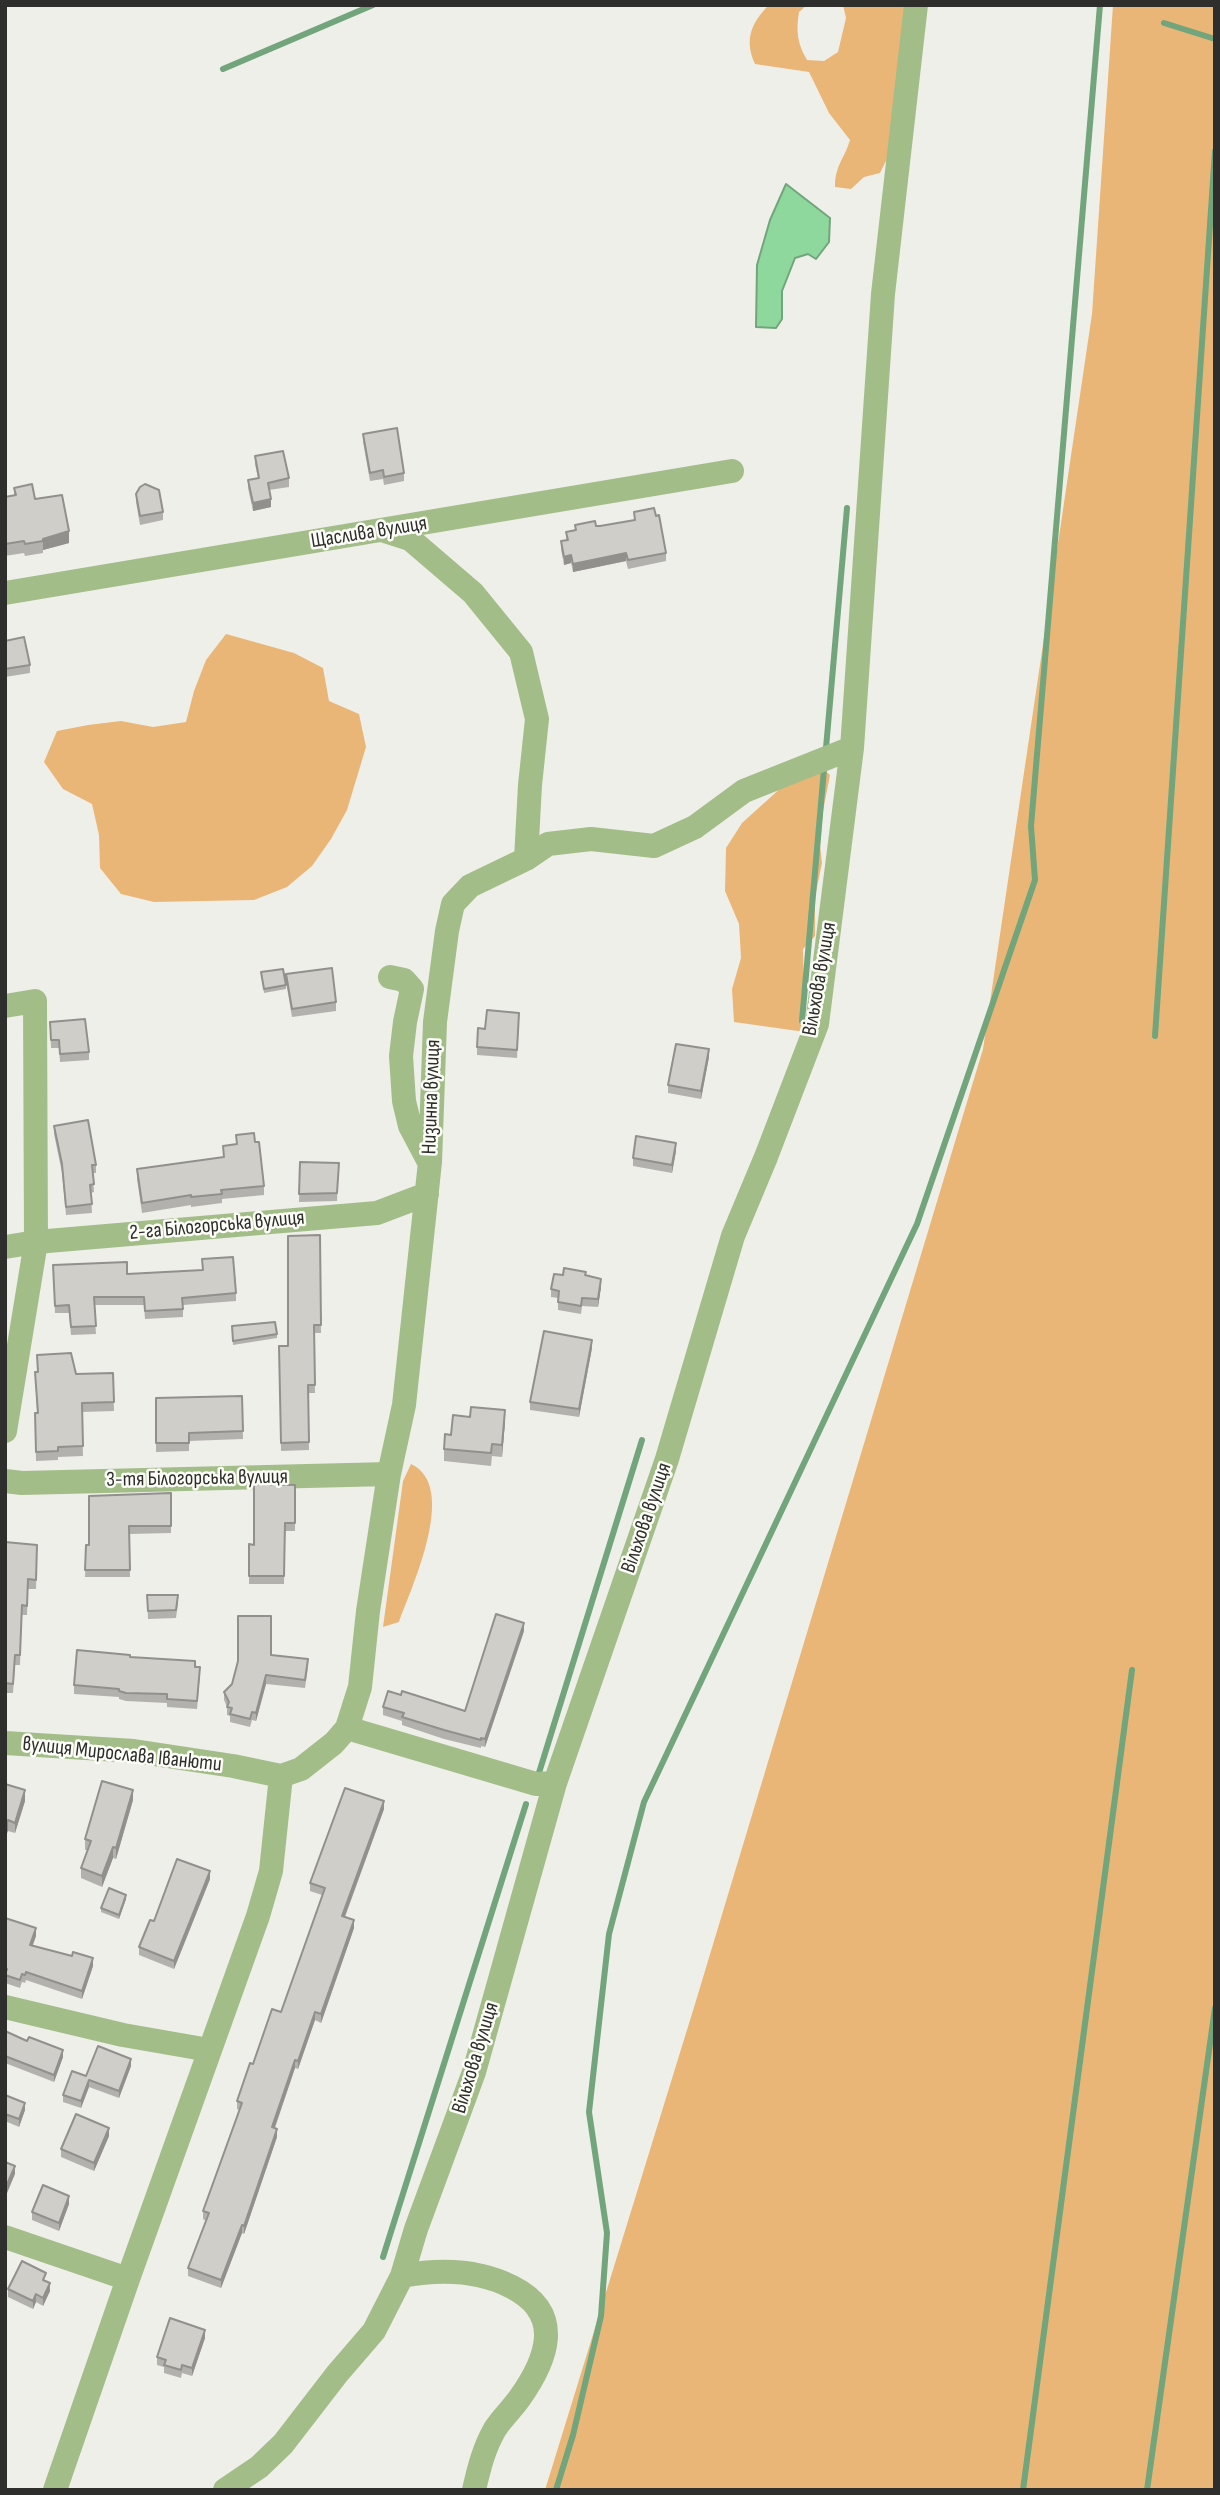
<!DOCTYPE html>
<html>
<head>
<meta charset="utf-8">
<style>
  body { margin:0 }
  #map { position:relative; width:1220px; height:2495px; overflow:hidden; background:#efefea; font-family:"Sofia Sans Condensed",sans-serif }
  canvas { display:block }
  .frame { position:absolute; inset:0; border:7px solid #2e2e2c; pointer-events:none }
</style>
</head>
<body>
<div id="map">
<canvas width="1220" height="2495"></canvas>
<div class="frame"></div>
</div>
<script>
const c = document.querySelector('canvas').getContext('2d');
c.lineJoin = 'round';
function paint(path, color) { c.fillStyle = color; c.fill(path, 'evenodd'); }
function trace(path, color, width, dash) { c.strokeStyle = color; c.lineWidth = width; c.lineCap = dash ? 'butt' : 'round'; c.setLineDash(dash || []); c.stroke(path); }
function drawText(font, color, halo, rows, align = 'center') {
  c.font = font + ' "Sofia Sans Condensed",sans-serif'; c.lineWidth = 5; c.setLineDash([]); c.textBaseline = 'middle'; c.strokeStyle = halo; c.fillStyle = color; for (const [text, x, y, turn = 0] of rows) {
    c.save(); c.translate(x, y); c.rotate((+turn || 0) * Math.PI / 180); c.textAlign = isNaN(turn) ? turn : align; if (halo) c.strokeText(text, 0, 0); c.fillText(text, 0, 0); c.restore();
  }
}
const green = new Path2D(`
  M769,5h38l-8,7c-3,19 -2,31 8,48l17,1 14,-9 8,-34 -3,-13h62l-17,152 -8,16 -16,4 -13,12 -16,-2c0,-22 9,-27 15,-47l-21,-27 -20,-41 -54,-8c-11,-24 -4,-41 14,-59z
  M1113,5h102v2485h-670l150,-486 288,-955 109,-735z
  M226,634l68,19 29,15 6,33 30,13 7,33 -19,63 -16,29 -19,27 -25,21 -33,13 -100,2 -33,-8 -21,-26 -1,-33 -7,-31 -29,-15 -19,-27 13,-31 31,-6 33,-4 32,6 33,-5 8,-31 12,-31z
  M823,769l7,6 -7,36 -3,34 2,18 -7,34v39l-12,13 2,83 -71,-10 -2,-33 9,-31 -2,-34 -14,-33 1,-43 16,-25 52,-47z
  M411,1464c48,22 1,122 -12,158l-16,5 20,-146z`);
const water = new Path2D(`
  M786,184l44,34 -1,24 -13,17 -8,-5 -13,4 -13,33v28l-6,9 -20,-1 1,-62 13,-45z`);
const stream = new Path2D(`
  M1164,23l51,16
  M223,69l150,-64
  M826,748l21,-240
  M802,1021l22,-252
  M1155,1036l60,-885
  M538,1776l104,-336
  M383,2257l143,-453
  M556,2490l17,-55 28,-119 6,-83 -18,-121 20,-178 35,-132 273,-578 118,-344 -4,-54 69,-821
  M1023,2490l109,-820
  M1147,2490l68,-482`);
const minor = new Path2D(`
  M385,531l25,8 63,54 48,59 16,67 -7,66 -4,74
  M5,593l727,-122
  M390,977l14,3 8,9 -7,33 -4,34 3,45 6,25 19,36
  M5,1006l30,-5 1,241 -31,189
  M5,1247l31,-5 341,-29 50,-19
  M5,1481l17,2 367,-9
  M347,1728l189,56 19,-1
  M5,1743l129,8 99,15 48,10 20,-7 33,-26 13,-15 13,-41 8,-76 21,-137 15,-69 26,-243 5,-140 12,-91 6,-27 17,-18 56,-27 22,-15 43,-5 63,7 41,-19 49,-36 108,-43
  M5,2007l118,28 86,15
  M5,2237l123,42
  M402,2276c37,-7 75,-7 110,11 53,27 35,73 7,112 -8,11 -17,19 -24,30 -11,19 -16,39 -21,61
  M55,2490l73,-211 130,-363 13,-45 10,-95
  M225,2490l34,-23 24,-23 54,-70 37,-43 28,-55 14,-47 58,-157 81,-289 112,-324 66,-223 33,-79 51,-133 35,-276 31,-454 33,-289`);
const wall = new Path2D(`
  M363,434l41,39v8l-20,4 -1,-6 -13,2 -7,-39z
  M255,456l34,22v9l-20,3 2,17 -18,4 -5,-23v-8l10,-2 -3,-14z
  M14,488l21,11 34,44 -26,7v3l-18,3 -1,-3 -19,3v-59l9,-1z
  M136,494l27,18v8l-23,5 -4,-23z
  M634,512l22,4 10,37v8l-38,8 -2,-8 -53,11 -2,-9 -7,2 -3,-16v-8l5,-1v-8l9,-2v-5l25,1 34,-6z
  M5,641l25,24v8l-25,4z
  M261,972l25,13v4l-22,4z
  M286,974l50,28v9l-44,6 -6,-35z
  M519,1021l-2,37 -40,-3v-8l8,-18z
  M50,1022l39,30v8l-29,2 -1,-14h-8z
  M709,1057l-8,42 -33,-6v-8z
  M54,1126l42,39v8h-3l1,19 -3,1 1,20 -26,2 -4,-42 -8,-39z
  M236,1135l19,7 9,44v9l-42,4v4l-31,4v-2l-49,8 -5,-34v-10l86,-12v-11l13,-2z
  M676,1151l-4,22 -39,-7v-8z
  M300,1162l39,1 -2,38 -38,1z
  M320,1235l1,98h-7l1,60h-7l1,57 -28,1 -2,-105h9z
  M202,1259l34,34v8l-53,4v12l-38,2 -1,-14h-50l2,29 -25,1 -2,-22h-14l-2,-48 74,9 75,-4z
  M563,1275l23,1 15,11 -3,20 -16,-1 -1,8 -23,-4v-12l-7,-1v-8z
  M232,1326l45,8v4l-44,7z
  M592,1348l-13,69 -49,-7v-8z
  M37,1355l39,19 37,-1 1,38 -32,1 1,44 -25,1v3l-22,1 -1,-48h2l-2,-41h3z
  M242,1396l1,43 -54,2v10l-33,1v-54z
  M505,1422l-3,35 -10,-1 -1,10 -47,-5v-12l7,-14z
  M295,1485v46h-10l-1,53h-35v-40l5,1z
  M171,1493v40l-42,1 1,43h-45l1,-32h3z
  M5,1542l32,13 -1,34h-8l-1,26h-5l-2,50h-5l-2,28h-8z
  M147,1595l31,8 -2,15 -28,1z
  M524,1631l-39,116 -4,-1v2l-37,-9 -42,-14v-4l-19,-6v-8l18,-12 64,16z
  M271,1655l37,12 -3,21 -39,-4 -10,37 -4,-1 -2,7 -20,-5v-6l-3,-1v-8l-3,-7v-8z
  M130,1657l65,10 5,8 -3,34 -30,-2v-4l-41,-2 -7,-2v-2l-45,-3v-9z
  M5,1784l20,17 -10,32 -7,-2z
  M133,1800l-17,59 -3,-1 -11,29 -21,-9v-10l6,-18h-2v-11z
  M384,1809l-39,108 9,11 -33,95 -6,-3 -17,49 -3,-1 -20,60 2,9 -33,97 -2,-1 -21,55 -33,-12v-8l18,-47 -3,-2v-8l36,-101 -2,-1v-8l16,-37 28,-52 41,-117 -12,-4v-8z
  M210,1879l-36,90 -35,-14v-8l15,-26z
  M126,1899l-7,20 -18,-7v-4z
  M5,1918l31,18 -3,9 60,21 -11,33 -56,-19 -1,3 -3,-1 -2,6 -15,-5z
  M5,2031l58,26 -9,25 -49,-19z
  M131,2066l-12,32 -30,-11 -8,21 -18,-6v-7l23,-19z
  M5,2095l20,15 -6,17 -14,-6z
  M109,2136l-15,35 -33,-14v-8z
  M69,2204l-10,27 -27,-11v-8z
  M46,2281l4,10 -7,15 -7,-4 -3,7 -25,-12v-8z
  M205,2338l-13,38 -10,-3 -1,5 -17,-5v-6l-7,-2v-8z`);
const shadedWall = new Path2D(`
  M271,499v8l-18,4v-8z
  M69,531v12l-26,7v-11z
  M626,553v8l-53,11v-8z
  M571,555v8l-7,2v-8z
  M709,1049v8l-8,42v-8z
  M676,1143v8l-4,22v-8z
  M601,1279v8l-3,20v-8z
  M592,1340v8l-13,69v-8z
  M505,1410v12l-3,35v-12z
  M524,1623v8l-39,116v-8z
  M266,1675v9l-10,37v-8z
  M25,1790v11l-10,32v-10z
  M133,1790v10l-17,59v-11z
  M384,1801v8l-42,115v-8z
  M8,1820v11l-3,7v-11z
  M113,1847v11l-11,29v-11z
  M210,1871v8l-36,90v-8z
  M126,1895v4l-7,20v-4z
  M354,1920v8l-33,95v-9z
  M36,1928v8l-6,16v-7z
  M93,1958v8l-11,33v-8z
  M315,2012v8l-17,49v-8z
  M63,2050v7l-9,25v-7z
  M131,2059v7l-12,32v-7z
  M295,2060v8l-23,67v-8z
  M89,2080v7l-8,21v-7z
  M25,2103v7l-6,17v-8z
  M109,2128v8l-15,35v-8z
  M277,2129v8l-33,97v-8z
  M15,2166v8l-10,24v-9z
  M69,2196v8l-10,27v-8z
  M242,2225v8l-21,55v-8z
  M50,2283v8l-7,15v-8z
  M36,2294v8l-3,7v-8z
  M205,2330v8l-13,38v-8z`);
const building = new Path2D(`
  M397,428l7,45 -20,4 -1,-7 -13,3 -7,-39z
  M283,451l6,27 -21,5 3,16 -18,4 -5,-23 11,-2 -4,-22z
  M32,484l3,15 27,-4 7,36 -26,8v2l-18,3 -1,-3 -19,3v-47l11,-2 -2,-7z
  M145,484l14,6 4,22 -23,4 -4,-22 4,-7z
  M654,508l2,8 3,-1 7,38 -38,7 -2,-7 -53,11 -2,-9 -7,2 -3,-16 7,-1 -2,-8 10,-2 -1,-5 20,-4 1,5h4l35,-6 -1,-8z
  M24,637l6,28 -25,4v-28z
  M332,968l4,34 -44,7 -6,-35z
  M283,969l3,16 -22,4 -3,-17z
  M487,1010l32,3 -2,37 -40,-3 1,-19 7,1z
  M85,1019l4,33 -29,2 -1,-14h-8l-1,-18z
  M676,1044l33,5 -8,42 -33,-6z
  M88,1120l8,45h-4l2,19 -4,1 2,19 -26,3 -4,-43 -8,-38z
  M254,1133l1,9h4l5,44 -43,4 1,4 -31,3v-2l-49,8 -5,-34 87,-12 -1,-11 14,-2 -1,-9z
  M636,1136l40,7 -4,22 -39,-7z
  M300,1162l39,1 -2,30 -38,1z
  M320,1235l1,90h-7l1,60h-7l1,57 -28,1 -2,-97h9v-110z
  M233,1257l3,36 -54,5 1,11 -38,2 -1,-14h-50l2,29 -25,1 -2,-22 -14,1 -2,-41 74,-3v12l76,-4 -1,-11z
  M564,1268l22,4 -1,3 16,4 -3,20 -16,-1 -1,8 -23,-4 1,-11 -8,-2 3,-15 9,1z
  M275,1322l2,12 -44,7 -1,-15z
  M544,1331l48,9 -13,69 -49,-7z
  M71,1353l5,21 37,-1 1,29 -32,1 1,43 -25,1v4l-22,1 -1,-39h3l-3,-41h3l-1,-17z
  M242,1396l1,35 -54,2v10h-33v-45z
  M471,1407l34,3 -3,35 -10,-1 -1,9 -47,-4 1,-15 6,1 2,-20 17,2z
  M254,1484l41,1v38h-10l-1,53h-35v-32l5,1z
  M171,1493v33h-42l1,44h-45l1,-25h3v-49z
  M5,1542l32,3 -1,35 -8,-1 -1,27 -5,-1 -2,50h-5l-2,29 -8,-1z
  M147,1595h31l-2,15 -28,1z
  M496,1614l28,9 -39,116 -4,-1v2l-37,-10 -42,-13 2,-4 -21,-6 5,-16 13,4 1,-4 63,20z
  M238,1616h33v39l37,4 -3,21 -39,-5 -10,38 -4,-1 -2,7 -20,-5 2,-6 -5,-1 2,-5 -5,-10 8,-8 6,-23z
  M77,1650l53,5v2l65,4v6h5l-3,34 -30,-2v-5l-41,-1 -7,-2v-2l-45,-4z
  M102,1781l31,9 -17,58 -3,-1 -11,29 -21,-8 10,-27 -6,-2z
  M5,1784l20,6 -10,33 -7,-3 -3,7z
  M345,1788l39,13 -42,115 12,4 -33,94 -6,-2 -17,49 -3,-1 -23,67 5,2 -33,97 -2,-1 -21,55 -33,-12 21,-55 -6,-2 39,-108 -5,-2 13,-38 3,1 19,-55 9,3 44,-124 -15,-5z
  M177,1859l33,12 -36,90 -35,-14 11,-27 4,1z
  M109,1888l17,7 -7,20 -18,-7z
  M5,1918l31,10 -6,17 42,11 1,-4 20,6 -11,33 -56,-19 -1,3 -3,-1 -2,6 -15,-5 2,-6h-2z
  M5,2031l22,10 2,-4 34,13 -9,25 -49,-19z
  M98,2046l33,13 -12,32 -30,-11 -8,21 -18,-6 9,-24 14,5z
  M5,2095l20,8 -6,16 -14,-5z
  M76,2114l33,14 -15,35 -33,-14z
  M5,2162l10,4 -10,23z
  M43,2185l26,11 -10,27 -27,-11z
  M22,2261l24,12 -3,7 7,3 -7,15 -7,-4 -3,7 -25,-12z
  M170,2318l35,12 -13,38 -10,-3 -1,5 -17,-5 2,-5 -9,-3z`);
const streetNames = [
  ["Щаслива вулиця",369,533,-9],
  ["Вільхова вулиця",820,979,-80],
  ["Низинна вулиця",432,1097,-88],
  ["2-га Білогорська вулиця",217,1226,-5],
  ["3-тя Білогорська вулиця",197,1479,-1],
  ["Вільхова вулиця",647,1518,-71],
  ["вулиця Мирослава Іванюти",122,1755,6],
  ["Вільхова вулиця",476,2058,-73]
];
paint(green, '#eab677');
paint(water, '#8fd89d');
trace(water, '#72a57b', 2);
trace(stream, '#72a57b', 6);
trace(minor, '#a3bd89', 24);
paint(wall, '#b3b1ad');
paint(shadedWall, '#92908d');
paint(building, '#d0cec9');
trace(building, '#92908d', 2);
drawText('21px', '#2e2e2c', '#fcfdf7', streetNames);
</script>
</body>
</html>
